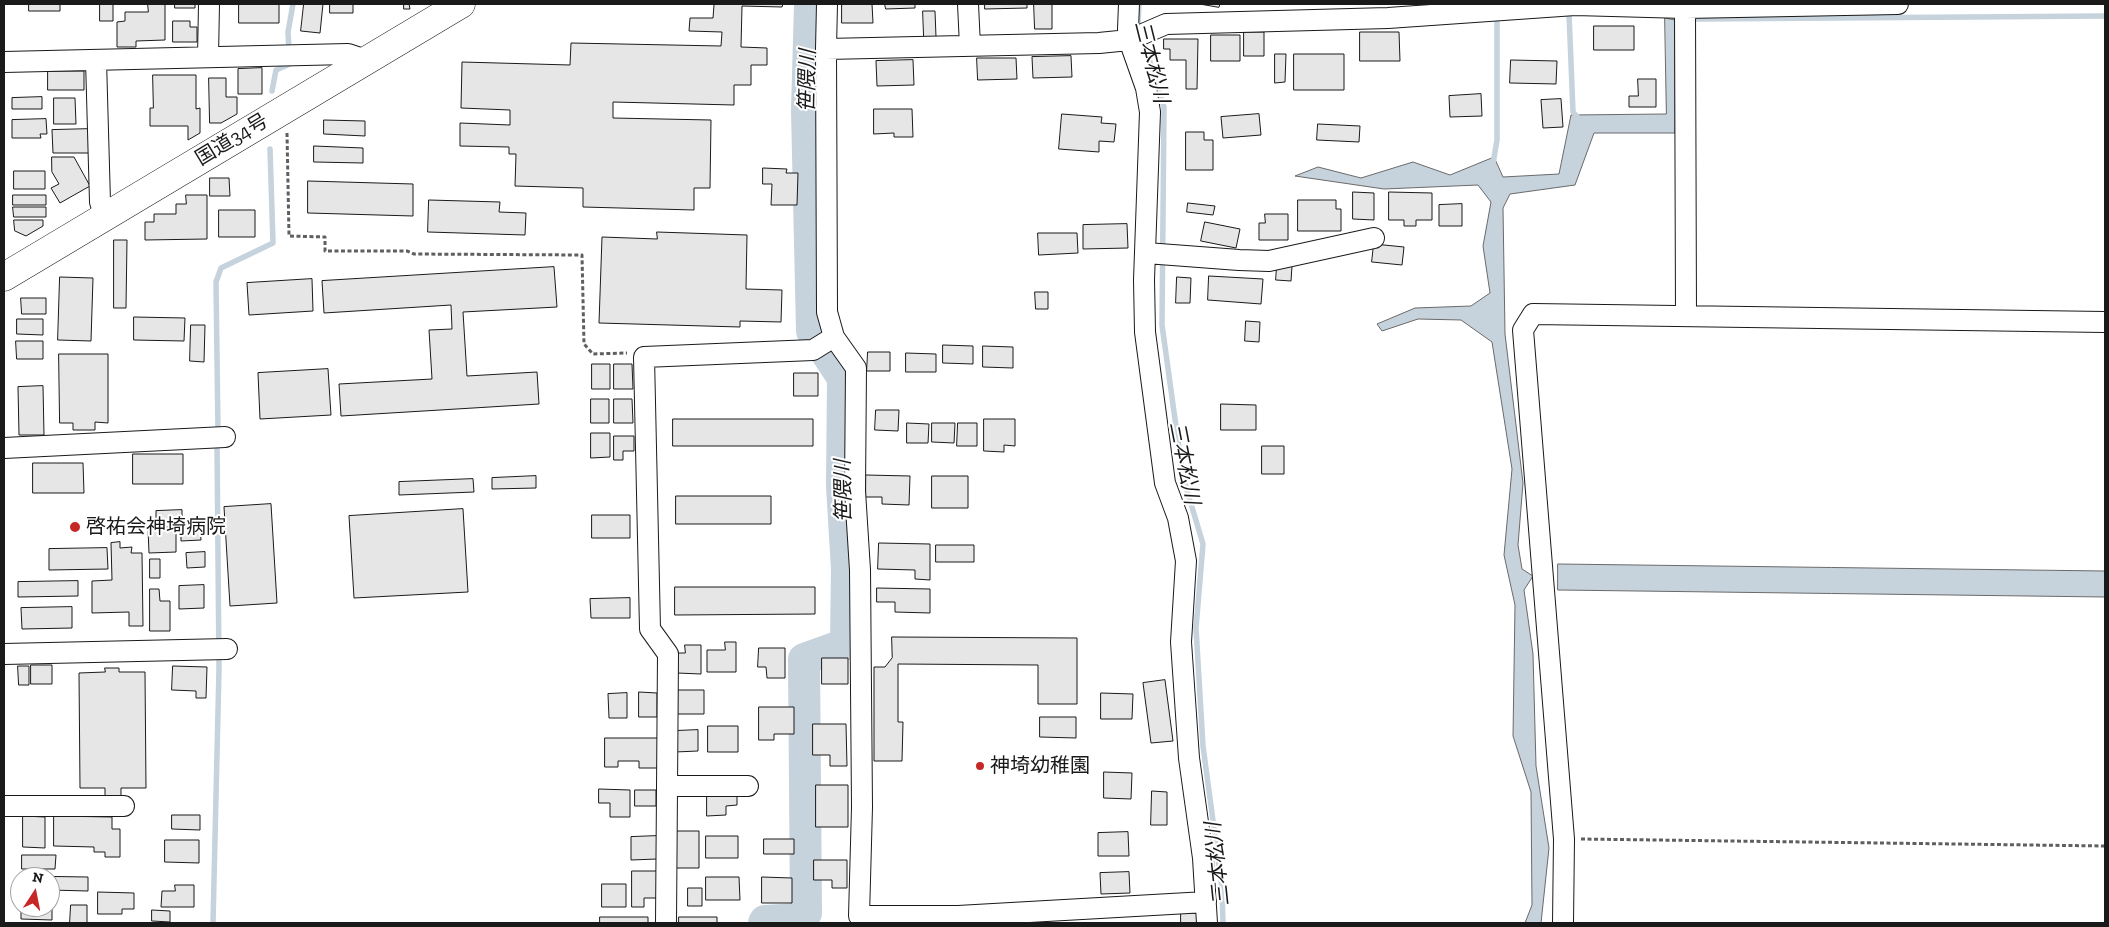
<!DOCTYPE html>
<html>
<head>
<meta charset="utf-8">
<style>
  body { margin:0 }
  #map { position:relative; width:2109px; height:927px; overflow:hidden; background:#fff; font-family:"Zilla Slab",serif }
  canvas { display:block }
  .frame { position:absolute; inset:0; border:5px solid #1a1a1a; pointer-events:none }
  .north { position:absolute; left:10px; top:867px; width:50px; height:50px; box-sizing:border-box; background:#fff; border:1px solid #a3a3a3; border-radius:50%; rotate:11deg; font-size:14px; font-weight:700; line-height:20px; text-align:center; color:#1a1a1a }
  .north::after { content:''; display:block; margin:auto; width:18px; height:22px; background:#c62828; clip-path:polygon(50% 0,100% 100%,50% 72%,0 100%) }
</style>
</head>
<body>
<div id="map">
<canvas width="2109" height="927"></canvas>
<div class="frame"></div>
<div class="north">N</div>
</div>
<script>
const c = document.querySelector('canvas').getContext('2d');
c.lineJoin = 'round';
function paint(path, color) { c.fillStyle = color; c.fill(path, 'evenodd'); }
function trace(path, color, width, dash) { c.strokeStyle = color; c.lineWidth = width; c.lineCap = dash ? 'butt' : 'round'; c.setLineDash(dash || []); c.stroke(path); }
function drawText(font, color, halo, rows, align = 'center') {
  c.font = font + ' "Zilla Slab","Noto Sans JP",serif'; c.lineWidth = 4; c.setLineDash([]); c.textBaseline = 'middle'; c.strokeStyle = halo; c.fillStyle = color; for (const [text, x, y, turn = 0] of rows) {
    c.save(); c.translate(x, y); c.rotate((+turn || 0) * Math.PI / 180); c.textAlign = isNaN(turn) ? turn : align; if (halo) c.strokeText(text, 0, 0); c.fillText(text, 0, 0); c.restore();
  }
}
const water = new Path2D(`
  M1665,18l10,2v113h-81l-19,52 -65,9 -7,14 2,126 18,149 -5,62 4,24 11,7 -9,14 9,64 3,112 13,82 -8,75h-16l7,-18 -1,-113 -18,-56 2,-131 -11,-50 8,-86 -20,-127 -31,-22 -43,-1 -36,12 -5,-7 38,-16 56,-2 19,-13 -7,-47 8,-44 -13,-17 -94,4 -89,-13 23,-9 43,11 52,-16 37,13 44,-18 9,20 56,-3 12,-59 95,-1z
  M1558,564l547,7v26l-547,-7z`);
const stream = new Path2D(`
  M1139,4l-1,20 26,83 -2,218 21,152 20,67 -7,84 7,118 19,142 1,35
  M1569,13l4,99 7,8
  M1696,19l409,-3
  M289,51l-1,-19 5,-28
  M272,91l4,-21 14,-6v-4
  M1493,164l4,-24v-121
  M218,433l-2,-151 5,-14 52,-25 -3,-94
  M213,923l6,-254 -2,-227`);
const river = new Path2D(`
  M764,923l1,-2 36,-2 5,-6 -2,-254 42,-15 1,-75 -5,-83 1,-108 -31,-47 -5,-221 3,-106`);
const building = new Path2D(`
  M29,4h31v7h-31z
  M100,4h13v17h-13z
  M148,4h17v36l-29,1v6h-19v-25l8,-1v-9h23z
  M175,4h20v4h-20z
  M239,4h40v19h-40z
  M304,4h19l-3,29 -19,-2z
  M330,4h23v9h-23z
  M404,4h5l1,5h-6z
  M703,4h80l-1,3 -40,-1 -1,41 26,1v17h-16v20h-17v20l-121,-3v16l98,2 -1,68h-16v22l-111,-3v-19l-68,-2 1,-32h-7v-7l-49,-1v-23l50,2v-15l-49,-2 1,-46 108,3 1,-22 150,3 1,-14 -33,-1 1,-13h23l1,-13z
  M842,4h30l1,19h-31z
  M885,4h30v4l-29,1z
  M985,4h42v4l-42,1z
  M1034,4h18v25h-17z
  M1200,4h20l-1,3z
  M923,11h12l1,26h-12z
  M173,21h17v6h7v15h-24z
  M1594,26h40v24h-40z
  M1244,32h20v24h-20z
  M1360,32h39l1,29h-40z
  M1211,35h29v26h-29z
  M1164,39h34l-1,50h-11v-29h-16v-11h-6z
  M1275,54h11l-1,28 -10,1z
  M1294,54h50v36h-50z
  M1071,56l1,21 -39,1 -1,-21z
  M977,58h39l1,21 -39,1z
  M913,60l1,25 -37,1 -1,-25z
  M1511,60l46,1 -1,23 -46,-1z
  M262,68v26h-24v-25z
  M48,71h36v19h-36z
  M153,75h43v34l4,-1v25l-12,7v-14h-38v-18h3z
  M209,78h17v19h11v17l-16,9h-11z
  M1638,79h18v28h-27v-11h9z
  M1481,94l1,22 -32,1 -1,-21z
  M42,97v12h-30v-11z
  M54,98h21l1,26h-22z
  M1561,99l2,28 -20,1 -2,-28z
  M874,109h38l1,28h-19v-4l-20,1z
  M1062,114l40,3 -1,6 15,1 -2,18 -15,-1v11l-40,-3z
  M1259,114l2,21 -38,3 -2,-21z
  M46,119l1,15h-7l1,4h-29v-18z
  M324,120l41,1v15l-41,-2z
  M1318,124l42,2 -1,16 -42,-2z
  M91,129l1,24h-39l-1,-23z
  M1186,132h18v8h9v30h-27z
  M314,146l49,2v15l-49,-1z
  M52,157h22l16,29 -30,17 -9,-15 8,-4 -7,-12z
  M763,168l24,1 -1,4h12l-1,32h-26l1,-21h-9z
  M14,171h31v18h-31z
  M210,178h19l1,18h-20z
  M308,181l105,3v32l-105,-3z
  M1353,192l21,1v27l-21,-1z
  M1389,192l43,1v27h-16v6h-12v-6h-15z
  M13,195h33v10h-33z
  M186,195h21v44l-62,1v-18h9v-8h22v-10h10z
  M429,200l71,2 -1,10 27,1 -1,22 -97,-3z
  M1298,200h38v9h5v22h-43z
  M1188,203l27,3 -2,9 -26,-3z
  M1462,204v22h-23v-21z
  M13,207h33v10h-32z
  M219,210h36v27h-36z
  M1265,214h23v26h-29v-17h6z
  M14,220h29v6l-17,10 -11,-5z
  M1205,222l35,7 -4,19 -35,-7z
  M1127,224l1,24 -45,1v-24z
  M657,232l90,3 -1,54 36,1 -1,32 -41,-1v6l-141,-4 3,-86 55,2z
  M1038,233h39l1,20 -39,2z
  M114,240h13l-1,68h-12z
  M1374,244l30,3 -2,18 -30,-3z
  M1277,266h15l-1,15 -15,-1z
  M554,267l3,40 -94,5 4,64 70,-4 2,32 -198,12 -2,-32 93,-5 -3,-49 23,-1 -1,-24 -127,8 -2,-32z
  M1209,276l54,3 -2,25 -53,-4z
  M60,277l33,1 -2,63 -33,-1z
  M1177,277l14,1 -1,25h-14z
  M312,279l1,32 -64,4 -2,-32z
  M1035,292h13v17h-12z
  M21,298h25v16h-24z
  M134,317l51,1 -1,23 -50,-1z
  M17,319h26v16l-26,-1z
  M1246,321l14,1 -1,20 -14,-1z
  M191,325h14l-1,37 -14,-1z
  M16,341h27v18h-26z
  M943,345l30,1v18l-30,-1z
  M983,346l30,1v21l-30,-1z
  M868,352h22v19h-23z
  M906,353l30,1v18h-30z
  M59,354h49v69l-13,-1v8h-22v-7h-13z
  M592,364h18v25h-18z
  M614,364h18l1,25h-19z
  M328,369l3,46 -71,4 -2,-46z
  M794,373h24v23h-24z
  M43,386l1,49h-25l-1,-48z
  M591,399h18v24h-18z
  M614,399h18l1,24h-19z
  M1221,404l35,1v25h-35z
  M876,410h23l-1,21 -23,-1z
  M673,419h140v27h-140z
  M984,419h31v27l-11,-1v7l-20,-1z
  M907,423l22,1 -1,19h-21z
  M932,423h23l-1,20 -22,-1z
  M958,423h19v23h-20z
  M591,433h19v24l-19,1z
  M614,436h20v15h-11v9h-9z
  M1262,446h22v28h-22z
  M133,454h50v30h-50z
  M33,463h50l1,30h-51z
  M866,475l44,1 -1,29 -27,-1v-7h-16z
  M536,476v12l-44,1v-11z
  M932,476h36v32h-36z
  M473,479l1,13 -75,3v-13z
  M676,496h95v28h-95z
  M271,504l6,99 -47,3 -6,-99z
  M463,509l5,83 -114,6 -5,-82z
  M182,510v12h-26v-11z
  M592,515h38v23h-38z
  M200,526l1,14 -20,1v-14z
  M176,527v25l-27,1 -1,-25z
  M120,542v6l12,-1 -1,6h11l1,73h-14v-14l-37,1v-32l20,-1 -1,-37z
  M879,543l51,1v36l-15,-1v-9l-37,-1z
  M936,545h38v17h-38z
  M107,548l1,21 -59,1v-21z
  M205,552v15l-18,1 -1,-15z
  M150,559h10v19h-10z
  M78,581v15l-60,1v-15z
  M204,585v23l-25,1v-23z
  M675,587h140v27l-140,1z
  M877,588l53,1v24l-35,-1v-10h-18z
  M150,589h9l1,12h10v30h-20z
  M630,598v20h-39l-1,-19z
  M72,607v21l-50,1 -1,-21z
  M892,637l185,1v66h-39v-39l-140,-1v58h5l-1,39h-28v-94h11l7,-9z
  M725,642h11v30h-29v-22h18z
  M685,645h16v29l-24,-1 -1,-20h9z
  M759,648h26v30h-18l-1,-11h-8z
  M822,658h26v26h-26z
  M31,665h21v19h-21z
  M18,666h11v19h-10z
  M173,666l34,1 -1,31h-10v-7l-24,-1z
  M105,668h14v4h26l1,116h-25v10h-16v-10h-25l-1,-115 26,-1z
  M1165,680l8,61 -22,2 -8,-60z
  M678,690h26v24h-26z
  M639,692l18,1v24h-18z
  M627,693v25h-18l-1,-24z
  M1101,693l32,1 -1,25h-31z
  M759,707h35v27h-20v6h-15z
  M1040,717h36v21l-36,-1z
  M813,724h33l1,42h-17v-11h-17z
  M708,726h30v26h-30z
  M698,730v21l-23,1v-21z
  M605,738h53v30h-19v-7h-21v6h-13z
  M1104,772l28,1 -1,26 -27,-1z
  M816,785h32v42h-32z
  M599,789l31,1v27h-20v-14h-11z
  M635,790h21v16h-21z
  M1152,791l15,1v33h-16z
  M707,796h30v9l-11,1v9l-19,1z
  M172,815h28v15l-28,-1z
  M23,816l22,1v31l-22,-1z
  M54,816l58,1v12h8v28h-15v-5h-11v-5l-40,-1z
  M676,831h23v37h-23z
  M1128,832l1,24h-31v-23z
  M657,836v23l-26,1v-23z
  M706,836h32v22h-32z
  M764,839h30v15h-30z
  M165,840h34v23l-34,-1z
  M22,855h34l-1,14h-33z
  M814,860h33v28h-15v-8h-18z
  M632,871h25v27h-13v9h-12z
  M1129,872l1,21 -29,1 -1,-21z
  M21,876l67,1v14l-38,-1v-13z
  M706,877h33l1,23h-34z
  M762,877l30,1v25h-30z
  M602,884h24v23h-24z
  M175,885h19v22h-33l1,-16h13z
  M688,888h14v18h-14z
  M98,892l36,1v16h-12v5h-24z
  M50,900h2v20l-31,-1v-12h29z
  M71,905h16v18h-17z
  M152,910l18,1v11l-18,-1z
  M1181,913h19v10h-19z
  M600,917h48v6h-48z
  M679,917h38v6h-38z`);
const path = new Path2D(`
  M287,133l2,103 36,1v14h82l7,3 168,1 2,89 9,10 34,-1
  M1581,839l524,7`);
const minor = new Path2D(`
  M827,4l-1,45 1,263 7,25 22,31 -1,123 5,79 2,237 -3,109h99l248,-14
  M968,4l2,42
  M1129,4l-1,25 1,11 17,48 4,24 -6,168 1,52 20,151 13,35 8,43 -5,81 8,116 14,100 4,65
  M1685,8l1,308
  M826,49l273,-6 30,-3 37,-16 222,-6 187,-13 110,3 213,-4
  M208,57l1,-53
  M96,60l4,142 5,15
  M4,62l344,-8 18,6
  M1146,253l93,7 30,1 105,-23
  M4,448l221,-11
  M4,654l223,-5
  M667,786h81
  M4,806h120
  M666,923l2,-269 -18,-25 -6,-272 169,-7 21,-13
  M1563,923l1,-84 -41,-509 10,-16 572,8`);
const highway = new Path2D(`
  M4,277l457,-273`);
const markers = [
  [75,527,6,"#c62828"],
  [980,766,5,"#c62828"]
];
const streetNames = [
  ["国道34号",232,140,-31]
];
const poiNames = [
  ["啓祐会神埼病院",86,527],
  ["神埼幼稚園",990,766]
];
const waterNames = [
  ["三本松川",1151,62,76],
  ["笹隈川",808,81,-89],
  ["三本松川",1184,463,79],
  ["笹隈川",844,491,-91],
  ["三本松川",1218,864,-96]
];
paint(water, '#c6d2dc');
trace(water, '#6a6a6a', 1);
trace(stream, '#c6d2dc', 5.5);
trace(river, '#c6d2dc', 32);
paint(building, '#e6e6e6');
trace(building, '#1a1a1a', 1);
trace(minor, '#1a1a1a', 22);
trace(highway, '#1a1a1a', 29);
trace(path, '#5f5f5f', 3, [4, 2.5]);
trace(minor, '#fff', 20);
trace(highway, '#fff', 28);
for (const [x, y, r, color] of markers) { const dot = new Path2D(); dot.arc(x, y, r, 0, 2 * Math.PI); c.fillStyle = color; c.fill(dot); trace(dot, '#fff', 2); }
drawText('20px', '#1a1a1a', '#fff', streetNames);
drawText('20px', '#1a1a1a', '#fff', poiNames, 'left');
drawText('italic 21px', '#1a1a1a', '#fff', waterNames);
</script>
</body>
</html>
